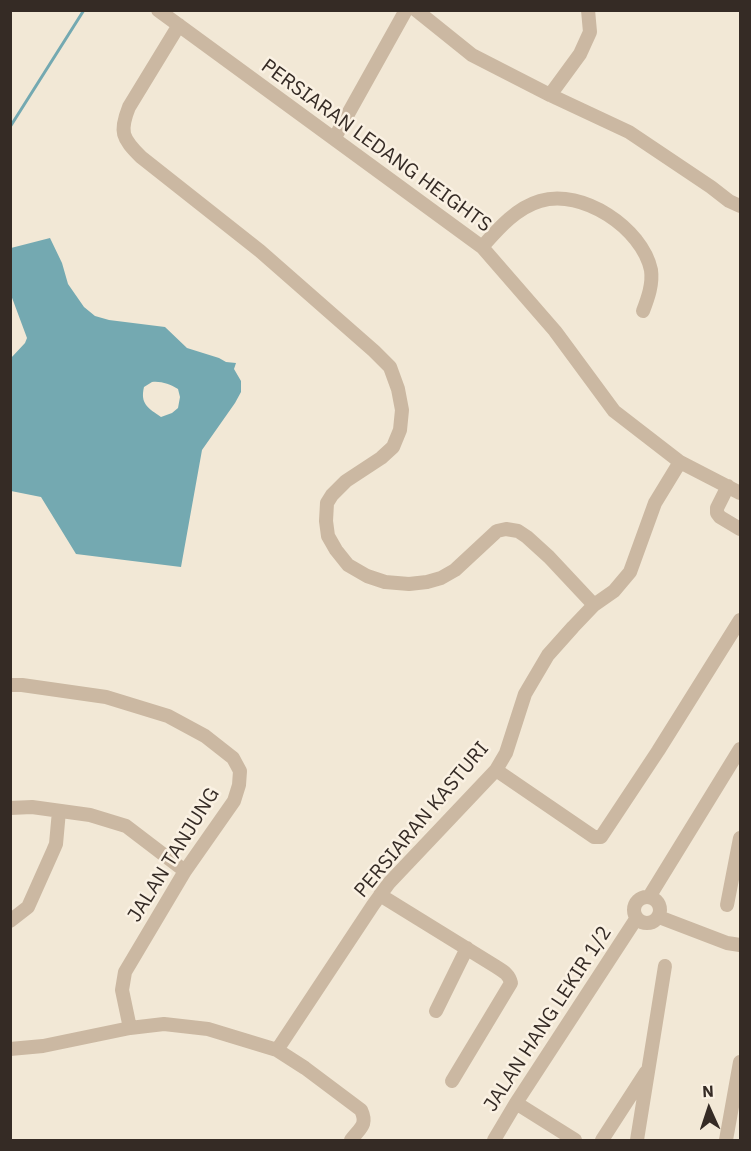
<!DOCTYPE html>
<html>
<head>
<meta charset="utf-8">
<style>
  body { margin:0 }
  #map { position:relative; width:751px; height:1151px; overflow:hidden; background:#f2e8d6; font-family:"IBM Plex Sans",sans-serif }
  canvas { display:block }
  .frame { position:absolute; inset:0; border:12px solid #352b25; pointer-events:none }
  .north { position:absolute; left:679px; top:1079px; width:60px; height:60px; -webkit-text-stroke:4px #faf1e3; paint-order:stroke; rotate:357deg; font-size:16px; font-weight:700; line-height:24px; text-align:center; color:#352b25 }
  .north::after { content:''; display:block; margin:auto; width:21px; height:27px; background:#352b25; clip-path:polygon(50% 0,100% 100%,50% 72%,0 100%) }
</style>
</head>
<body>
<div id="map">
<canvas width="751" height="1151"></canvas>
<div class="frame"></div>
<div class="north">N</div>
</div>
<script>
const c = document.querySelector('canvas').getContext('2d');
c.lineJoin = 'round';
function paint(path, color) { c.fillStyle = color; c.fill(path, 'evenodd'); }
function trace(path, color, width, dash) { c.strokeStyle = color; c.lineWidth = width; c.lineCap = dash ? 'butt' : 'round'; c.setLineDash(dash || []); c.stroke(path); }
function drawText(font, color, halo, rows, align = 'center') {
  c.font = font + ' "IBM Plex Sans",sans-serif'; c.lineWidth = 5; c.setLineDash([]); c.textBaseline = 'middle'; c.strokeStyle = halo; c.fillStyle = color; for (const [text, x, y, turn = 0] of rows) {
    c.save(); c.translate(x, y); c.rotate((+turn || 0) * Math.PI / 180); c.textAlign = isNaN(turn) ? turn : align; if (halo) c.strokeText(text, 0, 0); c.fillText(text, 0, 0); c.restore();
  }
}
const water = new Path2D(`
  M50,238l12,25 6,21 16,23 11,9 14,4 56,7 22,21 32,10 7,4 10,1 -2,6 7,12v11l-6,11 -33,47 -21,117 -105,-13 -35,-57 -30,-6v-133l14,-15 2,-5 -16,-43v-47zM152,382c9,-1 18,2 26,7l2,8 -2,11 -6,5 -11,4c-13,-9 -21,-13 -17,-30z`);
const stream = new Path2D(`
  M10,127l74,-117`);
const minor = new Path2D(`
  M158,10l324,237 73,84 59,80 66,51 60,31
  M416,10l56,45 78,40 79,37 82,55 18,14 11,5
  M179,25l-50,82c-10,25 -7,31 12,50l119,94 114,100 16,16 8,22 4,21 -2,20 -7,17 -12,11 -35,23 -14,14 -5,8 -1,18 2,15 8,14 12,15 19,11 18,6 24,2 18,-2 14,-4 14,-8 42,-39 9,-2 12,2 9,6 22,20 45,48
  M550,95l30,-41 10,-22 -2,-22
  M334,139l72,-129
  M482,247c16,-18 34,-39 58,-46 42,-13 102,27 111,69 2,14 -3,28 -8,41
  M728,486l-11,22v5l3,4 20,12
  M10,685h12l84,12 62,19 37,20 28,22 7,13 -1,14 -5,16 -49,70 -60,101 -3,18 8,38
  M496,770l98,67h7l57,-86 82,-131
  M10,808l22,-1 58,8 36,11 59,45
  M380,895l115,71c8,5 14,8 16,17l-59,98
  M634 910a13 13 0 1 1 26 0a13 13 0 1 1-26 0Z
  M649,897l91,-148
  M727,905l13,-67
  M659,917l68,26 13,2
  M10,921l18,-14 25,-56 3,-7 3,-33
  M436,1011l31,-63
  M10,1049l33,-3 87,-18 34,-4 44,5 69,21 28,18 56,42c7,15 -1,18 -10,30
  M277,1050l96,-145 16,-22 107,-113 10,-17 19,-59 23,-39 25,-28 21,-22 20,-14 16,-19 25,-69 25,-41
  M516,1103l59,37
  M494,1140l22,-37 120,-184
  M602,1140l44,-68
  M637,1140l28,-174
  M726,1140l14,-78`);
const streetNames = [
  ["PERSIARAN LEDANG HEIGHTS",376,146,36],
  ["PERSIARAN KASTURI",422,820,-50],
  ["JALAN TANJUNG",174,855,-58],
  ["JALAN HANG LEKIR 1/2",548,1019,-57]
];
paint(water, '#74a9b1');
trace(stream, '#74a9b1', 3);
trace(minor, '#cbb8a2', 14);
drawText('20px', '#352b25', '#faf1e3', streetNames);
</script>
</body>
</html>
